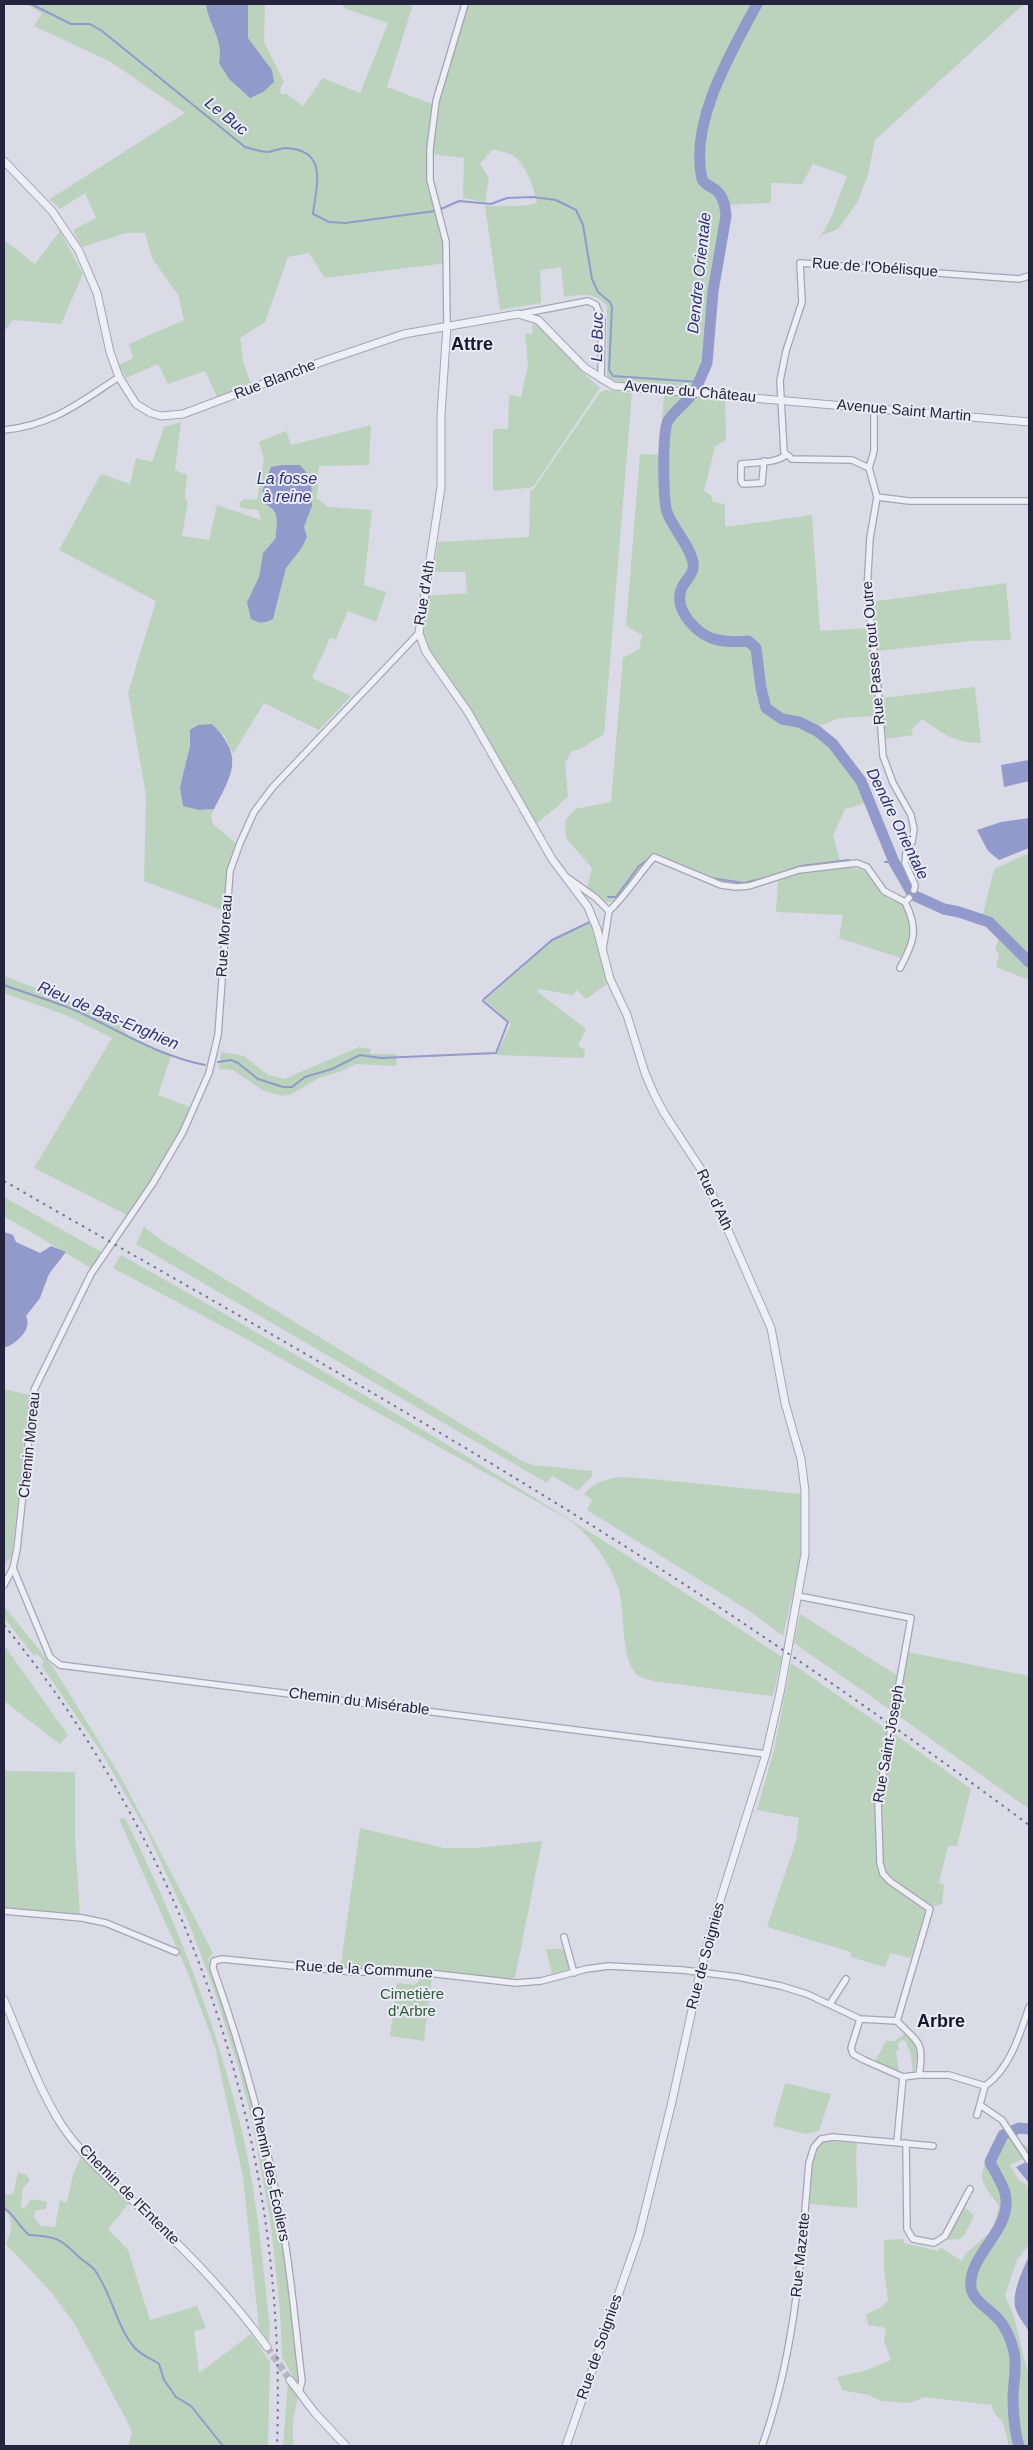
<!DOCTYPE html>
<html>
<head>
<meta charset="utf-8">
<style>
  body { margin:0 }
  #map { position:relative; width:1033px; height:2450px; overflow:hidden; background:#dbdbe7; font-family:Arial,sans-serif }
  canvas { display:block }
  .frame { position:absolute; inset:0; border:5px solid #24243e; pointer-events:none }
</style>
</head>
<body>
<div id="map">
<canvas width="1033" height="2450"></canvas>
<div class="frame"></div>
</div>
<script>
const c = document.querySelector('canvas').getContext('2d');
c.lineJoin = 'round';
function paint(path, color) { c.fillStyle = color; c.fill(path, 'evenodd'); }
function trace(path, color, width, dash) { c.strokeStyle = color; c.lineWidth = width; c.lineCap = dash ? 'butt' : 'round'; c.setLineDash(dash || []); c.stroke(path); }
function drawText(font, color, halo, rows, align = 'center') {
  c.font = font + ' Arial,sans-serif'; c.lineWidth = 4; c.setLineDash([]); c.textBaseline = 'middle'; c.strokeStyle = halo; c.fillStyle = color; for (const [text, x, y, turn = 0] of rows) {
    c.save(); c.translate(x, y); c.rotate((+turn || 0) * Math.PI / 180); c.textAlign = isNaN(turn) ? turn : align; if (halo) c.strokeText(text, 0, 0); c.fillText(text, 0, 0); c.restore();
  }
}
const green = new Path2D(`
  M27,4h179l2,11 14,34 52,33 -2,-12 -24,-32v-34h17l-1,38 20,40 -4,6 1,6h6l16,12 20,-28 37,15 28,-70 -42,-14 -5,-5h72l-26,83 48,18 30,-101h559l-149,136 -7,35 -11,28 -19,26 -15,6 -4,4 12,-21 16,-42 -34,-12 -11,20 -31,-1v20l-46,2 1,11 -13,75 -6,72 -11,24 -77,-5 -10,-3 -2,-4v-69c-13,-14 -25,-12 -43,-9l-3,-30 -21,3 1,33 -41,7 -15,-104c18,-1 35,2 52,-3 -2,-13 -12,-41 -25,-48 -6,-3 -13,-4 -19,-6l-13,15 9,14 -4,24 -22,-4 1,-40 -33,-4 -1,17 15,64 2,28 -122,15 -16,-25 -21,4 -23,65 -25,16 3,23 8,23 -34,13 -12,-26 -37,13 -10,-20 -32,14 -7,-13 14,-7 -4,-14 55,-24 -6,-25 -26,-37 -7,-25h-19l-44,14 -9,-17 23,-12 -11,-25 -25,16 -10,-10 135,-86 -74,-51 -77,-36 8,-12z
  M60,231l23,43 -22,50 -48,-4 -9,12v-92l31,24z
  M535,324l14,9 26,32 25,23 -66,98 -6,2 -35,3v-62h15l1,-34 12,2 7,-32 -3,-32 8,1 -1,-9z
  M606,390l26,3 -28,341 -22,14 -11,4 -6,11 3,34 -34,29 -35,-62 -64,-98 -16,-36 6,-34 42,-3 -2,-21h-31l4,-30 91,-5 1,-46 3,-1 67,-98z
  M664,395l61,4 1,41 -11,7 -11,44 7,4 2,7 12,2v23l87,-12 8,116 48,-3 8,88 -36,2 -21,8 -38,-9 -14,-10 -2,-33 -4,14 5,20c5,4 11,9 16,11 12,4 23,5 34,11 23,13 43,48 54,72l-25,7 -12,27 8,28 -25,3 -67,19 -36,-4 2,-3 -60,-25c-13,9 -33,49 -45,48 -9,0 -17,-9 -23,-15l5,-19 -26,-30 -1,-17 10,-12 36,-7 12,-144 16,-9 3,-14 -16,-9 14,-172 19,1z
  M181,422l-6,48 12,5 -2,24 3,3 -6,34 27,4 8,-35 44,15 -3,-10 -17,-2 -2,-5 5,-4 13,1 7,-41 -5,-17 27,-11 5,14 80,-20 -2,40 -50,1 -2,32 11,9 44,3 -8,75 22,7 -10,30 -28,-11 -12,28 -6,-1 -18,40 39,18 -32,34 -55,-27 -31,51 -9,-19 -34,-5v16l-10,41 19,23 15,-1 -3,6 2,9 26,22 -9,25 -3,41 -83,-31 2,-86 -18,-102 28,-92 -97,-51 42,-76 29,10 6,-26 16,4 12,-35zM282,465h18l12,41 -8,21 -3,22 -15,19 -13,51 -26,-17 12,-25 4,-24 14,-15 1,-17 -3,-9 -14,-12v-6z
  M1006,583l5,57 -40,1 -95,10 -5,-49z
  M975,687l6,56c-27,0 -37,-9 -59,-24l-11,12 2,4 -27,4 -4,-41z
  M1029,853v127l-33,-13 3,-14 -4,-3 4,-12 -13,-11 2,-6 -6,-3 12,-49z
  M852,867l16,5 19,26 18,7 12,25 -10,30 -68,-22 4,-23 -67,-3 2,-32 18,-7z
  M591,923l16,61 -21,15 -9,-9 -4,5 -35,-6 -1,2 49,38 -8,17 7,4 -1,8 -88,-3 15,-31 -26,-24 68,-60z
  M4,976l76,29 42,22 6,9 43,20 -13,39 36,14 -41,74 -26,32 -93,-47 78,-130 -44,-22 -64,-23z
  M359,1047l12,2 -1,5h27l-1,12 -40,-2 -14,7 -23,7 -27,16 -10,2 -20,-6 -29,-20 -14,-1 2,-17 23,4 24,19 16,4z
  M4,1197l101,57 -11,16 -90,-54z
  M144,1227l20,15 358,219 11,4 59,6v5l-14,15 -26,-15 -5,7 -411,-239z
  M121,1255c225,127 447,258 661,402l-9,39c-29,-3 -58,-7 -87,-11 -14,-2 -32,-2 -45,-8 -22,-10 -15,-69 -23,-90 -9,-26 -29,-54 -52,-69l-327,-183 -126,-67z
  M4,1389l25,6 -17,160 -8,12z
  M618,1477l35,2 148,15 1,61 -19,81 -32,-24 -164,-102 5,-10 -8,-6c9,-11 20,-14 34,-17z
  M4,1606l49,61 69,112 91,174 -5,6 24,67 31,115 23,124 13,116 -3,1 -14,-25 -2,-47 -10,-92 -18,-97 -13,-51 -26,-83 -25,-66 -41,-89 -47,-82 -59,-85 3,-3 -7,-8 -3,2 -30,-38z
  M800,1614l98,62 -6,35 -98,-68z
  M4,1645l64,90 -8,9 -56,-43z
  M907,1652l122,24v133l-133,-95z
  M791,1663l98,68 -13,66 4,75 42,35 3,4 -14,47 -21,-5 -5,14 -35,-10 1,-5 -84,-25 29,-86 3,-23 -42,-8 17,-60z
  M893,1733l78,56 -14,57h-9l-9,37 5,2 -2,19 -8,2 -10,-4 -34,-24 -7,-12 -3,-60z
  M4,1771l71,1v65l5,78 -76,-8z
  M125,1818c48,96 87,193 113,297 18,69 24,142 32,213l-1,14 -10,-14 -16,-151 -28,-130 -28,-76 -68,-152z
  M360,1828l84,20h33l65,-7 -27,137c-58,0 -117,-5 -175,-7z
  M546,1949h18l5,20 -17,5z
  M422,1976l10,1 -8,64 -34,-5 7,-53 18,2z
  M904,2034l8,5 6,10 -3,22 -2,1 -3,-22 -2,-1 -2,-7 -4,-2 -4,4 1,6 -3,1 3,20 -25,-8 12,-22h9z
  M785,2083l46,11 -12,37 -13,3 -33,-8z
  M1009,2137l20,10v12l-2,-2 -17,8 8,14 11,8v57l-12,16 -12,35 9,22 15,60v69h-20l-6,-23 -10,-12 -1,-6 -67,-8 -16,6 -28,-2 -12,-6 -27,-5 -5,-13 27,-6 27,-11 -7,-19 2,-13 -18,-3 -2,-11 14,-6 8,-7 -4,-32v-29l20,-1v4l34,8 2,-4 22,14 3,-7 28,-24 6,-24c-22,-30 -20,-25 -8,-60z
  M825,2141l32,2c-2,22 1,43 0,65l-47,-4c1,-17 0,-54 15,-63z
  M81,2157l48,46 -21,26 20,21 22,70 47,-14 9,22 -12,3 5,42 52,-39 19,28 -2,84h-140l4,-13 -5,-12 -53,-98 -23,-31 -45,-48c5,-13 10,-24 -2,-34v-15l9,-1 5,-22 9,3 3,5 -7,8 -2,20 3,1 7,-10 16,3 -1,7 -10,1 -2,7 7,9 14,1 5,-27 7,3 6,-29z
  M964,2206l10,10 -9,18 -4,5 -15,1z
  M288,2382l10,13 -5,27v24h-10z`);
const water = new Path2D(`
  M206,4h42v34l24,32 2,12 -11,10 -13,6 -21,-19 -10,-16c5,-24 -10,-36 -13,-59z
  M282,465h18l11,13 1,28 -8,21 3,10 -6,12 -15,19 -13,51c-8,4 -14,5 -22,0l-4,-17 12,-25 4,-24 13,-15c-1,-9 5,-22 -5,-30 -3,-3 -7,-4 -10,-8l3,-15 7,-18z
  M212,724c32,32 21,49 2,85l-15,1 -16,-4 -3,-19 10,-41v-16l8,-5z
  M1029,760v21l-25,6 -3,-22z
  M1029,818v30l-30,12 -11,-9 -11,-21 24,-8z
  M4,1232l9,3 3,7 24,11 11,-7 15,6 -17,22 -9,24 -14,18c6,13 -7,25 -19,31h-3z
  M1026,2162l3,4v17l-13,-16z
  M1029,2256v76c-3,-7 -9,-12 -12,-20 -8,-15 6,-42 12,-56z`);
const stream = new Path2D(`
  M31,4l40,20h19l12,7 143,116c8,2 16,5 23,5 6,-1 13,-4 19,-4 42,3 29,38 26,66l16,8 16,1 90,-12
  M441,209l18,-8 32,3 16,-6 26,-1 23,3 20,10 7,15 9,54 6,13 12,10 2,5 -3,63 4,6 86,6
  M885,862h9
  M772,876l29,-10 48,-6
  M711,878l33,5 21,-5
  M608,897h8l23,-31 14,-10
  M4,985c24,9 49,16 73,26 42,20 82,45 128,54
  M218,1062l13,-2 7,3 20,16 25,8h9l13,-10 27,-8 28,-14 21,3 115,-5 12,-31 -25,-21 1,-2 68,-59 38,-18
  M4,2208c11,7 15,19 25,27 27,2 30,2 50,22 5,5 14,9 17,15 16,23 20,53 38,75 8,9 16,11 25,17l5,16 12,17 15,9 32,40`);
const river = new Path2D(`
  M697,386l10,-23 6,-72 13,-75c-1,-12 -3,-23 -15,-29 -4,-3 -7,-3 -9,-8 -13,-57 29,-126 55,-175
  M695,390c-7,12 -20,19 -27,31 -6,11 -5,78 -1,91 6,17 23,33 26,51 2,12 -9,17 -12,27 -7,21 17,46 37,50 10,2 20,2 30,1l8,7 5,40 5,20 16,11 17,3 18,9 16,13 28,37 33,81 19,33 31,14 15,3 30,10 40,40
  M1019,2446c-5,-16 -6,-35 -6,-52 1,-13 4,-30 1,-42 -2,-10 -8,-24 -14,-31 -8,-11 -28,-20 -29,-34 -3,-34 43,-57 34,-94 -2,-9 -11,-22 -15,-31l13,-27 16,-7 10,1`);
const tertiaryTunnel = new Path2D(`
  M267,2347l23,33`);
const minor = new Path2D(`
  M520,314l68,-13 8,4 6,15 -1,59
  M447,326l-1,-84 -16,-62v-31l6,-48 29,-97
  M874,408v43l-5,17 8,29 -7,41 -3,53 11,98 5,67 10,27 18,32 3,14 -2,13 -6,11 -1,10 10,22 -1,5
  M4,430c49,-5 75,-27 115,-53
  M764,461l-2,22 -19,1 -2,-3v-17c14,-2 33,0 45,-9
  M869,468l-17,-8 -60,-1 -8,-7 -4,-71 6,-30 16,-49 -2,-39 219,16 10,-3
  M877,497l32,4h120
  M568,878l28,20 13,13
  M609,911c17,-16 29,-36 45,-54l67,28 15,2 13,-1 50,-16 58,-7 10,4 17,24 21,11 4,-4
  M603,949l6,-38
  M900,968c14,-26 19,-38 5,-66
  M13,1568l37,89 10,8 706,89
  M4,1585l9,-17 4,-19 17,-159 57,-116 62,-91 30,-51 26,-59 9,-38 12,-164 10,-28 14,-31 18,-24 147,-155
  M798,1596l113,22 -33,183 2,62 3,11 8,8 39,27 -33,112
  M4,1911l78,7 24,5 70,29
  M564,1937l10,36
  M830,2004l16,-25
  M860,2019l-9,29 2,6 11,6 39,17 16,-2h30l36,11
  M860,2019l37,2c21,22 28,20 22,54
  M985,2086c25,-17 35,-52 44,-79
  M980,2105l22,15 27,41
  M977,2115l8,-29
  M897,2142l6,-65
  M906,2143l1,86 6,10 21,4 11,-7 25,-47
  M299,2392l3,-11c-6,-49 -10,-98 -18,-146 -16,-92 -40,-180 -71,-267l1,-7 8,-2 132,13h65l97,11 25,-2 45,-12 23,-3 73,4 56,7 43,9 26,8 53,25
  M762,2446c33,-91 39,-187 47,-283l5,-16 7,-8 12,-2 100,9`);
const tertiary = new Path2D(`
  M4,161l48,50 27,40 18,42 13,59 9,25 17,27 15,9 10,3 22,-2 141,-53 80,-27 114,-20 20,6 47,48 29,18 415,36
  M447,326l-6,89v72l-22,146 7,19 42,60 84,147 36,48 9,22 13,50 17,36 18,58 9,21 10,19 38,58 69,157 14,75 16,56 4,32v63l-25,139 -14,61 -52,166 -14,53 -29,133 -32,129 -73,211
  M4,2000c18,41 33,86 57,124 23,35 57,62 87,91 43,41 84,83 119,132
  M290,2380l25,33 31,33`);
const rail = new Path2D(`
  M4,1181c207,119 417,236 619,364 139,88 274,182 406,280
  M4,1625c190,234 284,520 273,821`);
const streetNames = [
  ["Rue de l'Obélisque",875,268,4],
  ["Rue Blanche",275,380,-21],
  ["Avenue du Château",690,392,5],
  ["Avenue Saint Martin",904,411,5],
  ["Rue d'Ath",425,593,-81],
  ["Rue Passe tout Outre",874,653,-95],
  ["Rue Moreau",225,936,-86],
  ["Rue d'Ath",714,1200,65],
  ["Chemin Moreau",30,1445,-84],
  ["Chemin du Misérable",359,1702,7],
  ["Rue Saint-Joseph",889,1744,-80],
  ["Rue de Soignies",706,1956,-75],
  ["Rue de la Commune",364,1970,3],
  ["Chemin des Écoliers",270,2174,78],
  ["Chemin de l'Entente",129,2195,45],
  ["Rue Mazette",801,2255,-84],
  ["Rue de Soignies",600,2347,-71]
];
const parkNames = [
  ["Cimetière",412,1995],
  ["d'Arbre",412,2012]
];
const waterNames = [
  ["Le Buc",226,117,39],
  ["Dendre Orientale",700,273,-84],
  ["Le Buc",598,337,-89],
  ["La fosse",287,480],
  ["à reine",287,498],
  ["Dendre Orientale",897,824,64],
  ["Rieu de Bas-Enghien",108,1016,23]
];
const quarterNames = [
  ["Attre",472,345],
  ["Arbre",941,2022]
];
paint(green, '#bbd2bd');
paint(water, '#929acb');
trace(stream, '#929acb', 2);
trace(river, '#929acb', 11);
trace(tertiaryTunnel, '#b6b6c5', 7, [7, 3.5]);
trace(minor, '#a4a4b4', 8);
trace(tertiary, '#a4a4b4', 9);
trace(minor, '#eeeef5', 5.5);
trace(tertiary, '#eeeef5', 7);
trace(rail, '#737492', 2, [2.5, 5]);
drawText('15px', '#24243e', '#eaebf5', streetNames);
drawText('15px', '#305b37', '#eaebf5', parkNames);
drawText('italic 16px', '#2b3275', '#eaebf5', waterNames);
drawText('bold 18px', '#17162e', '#eaebf5', quarterNames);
</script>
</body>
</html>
